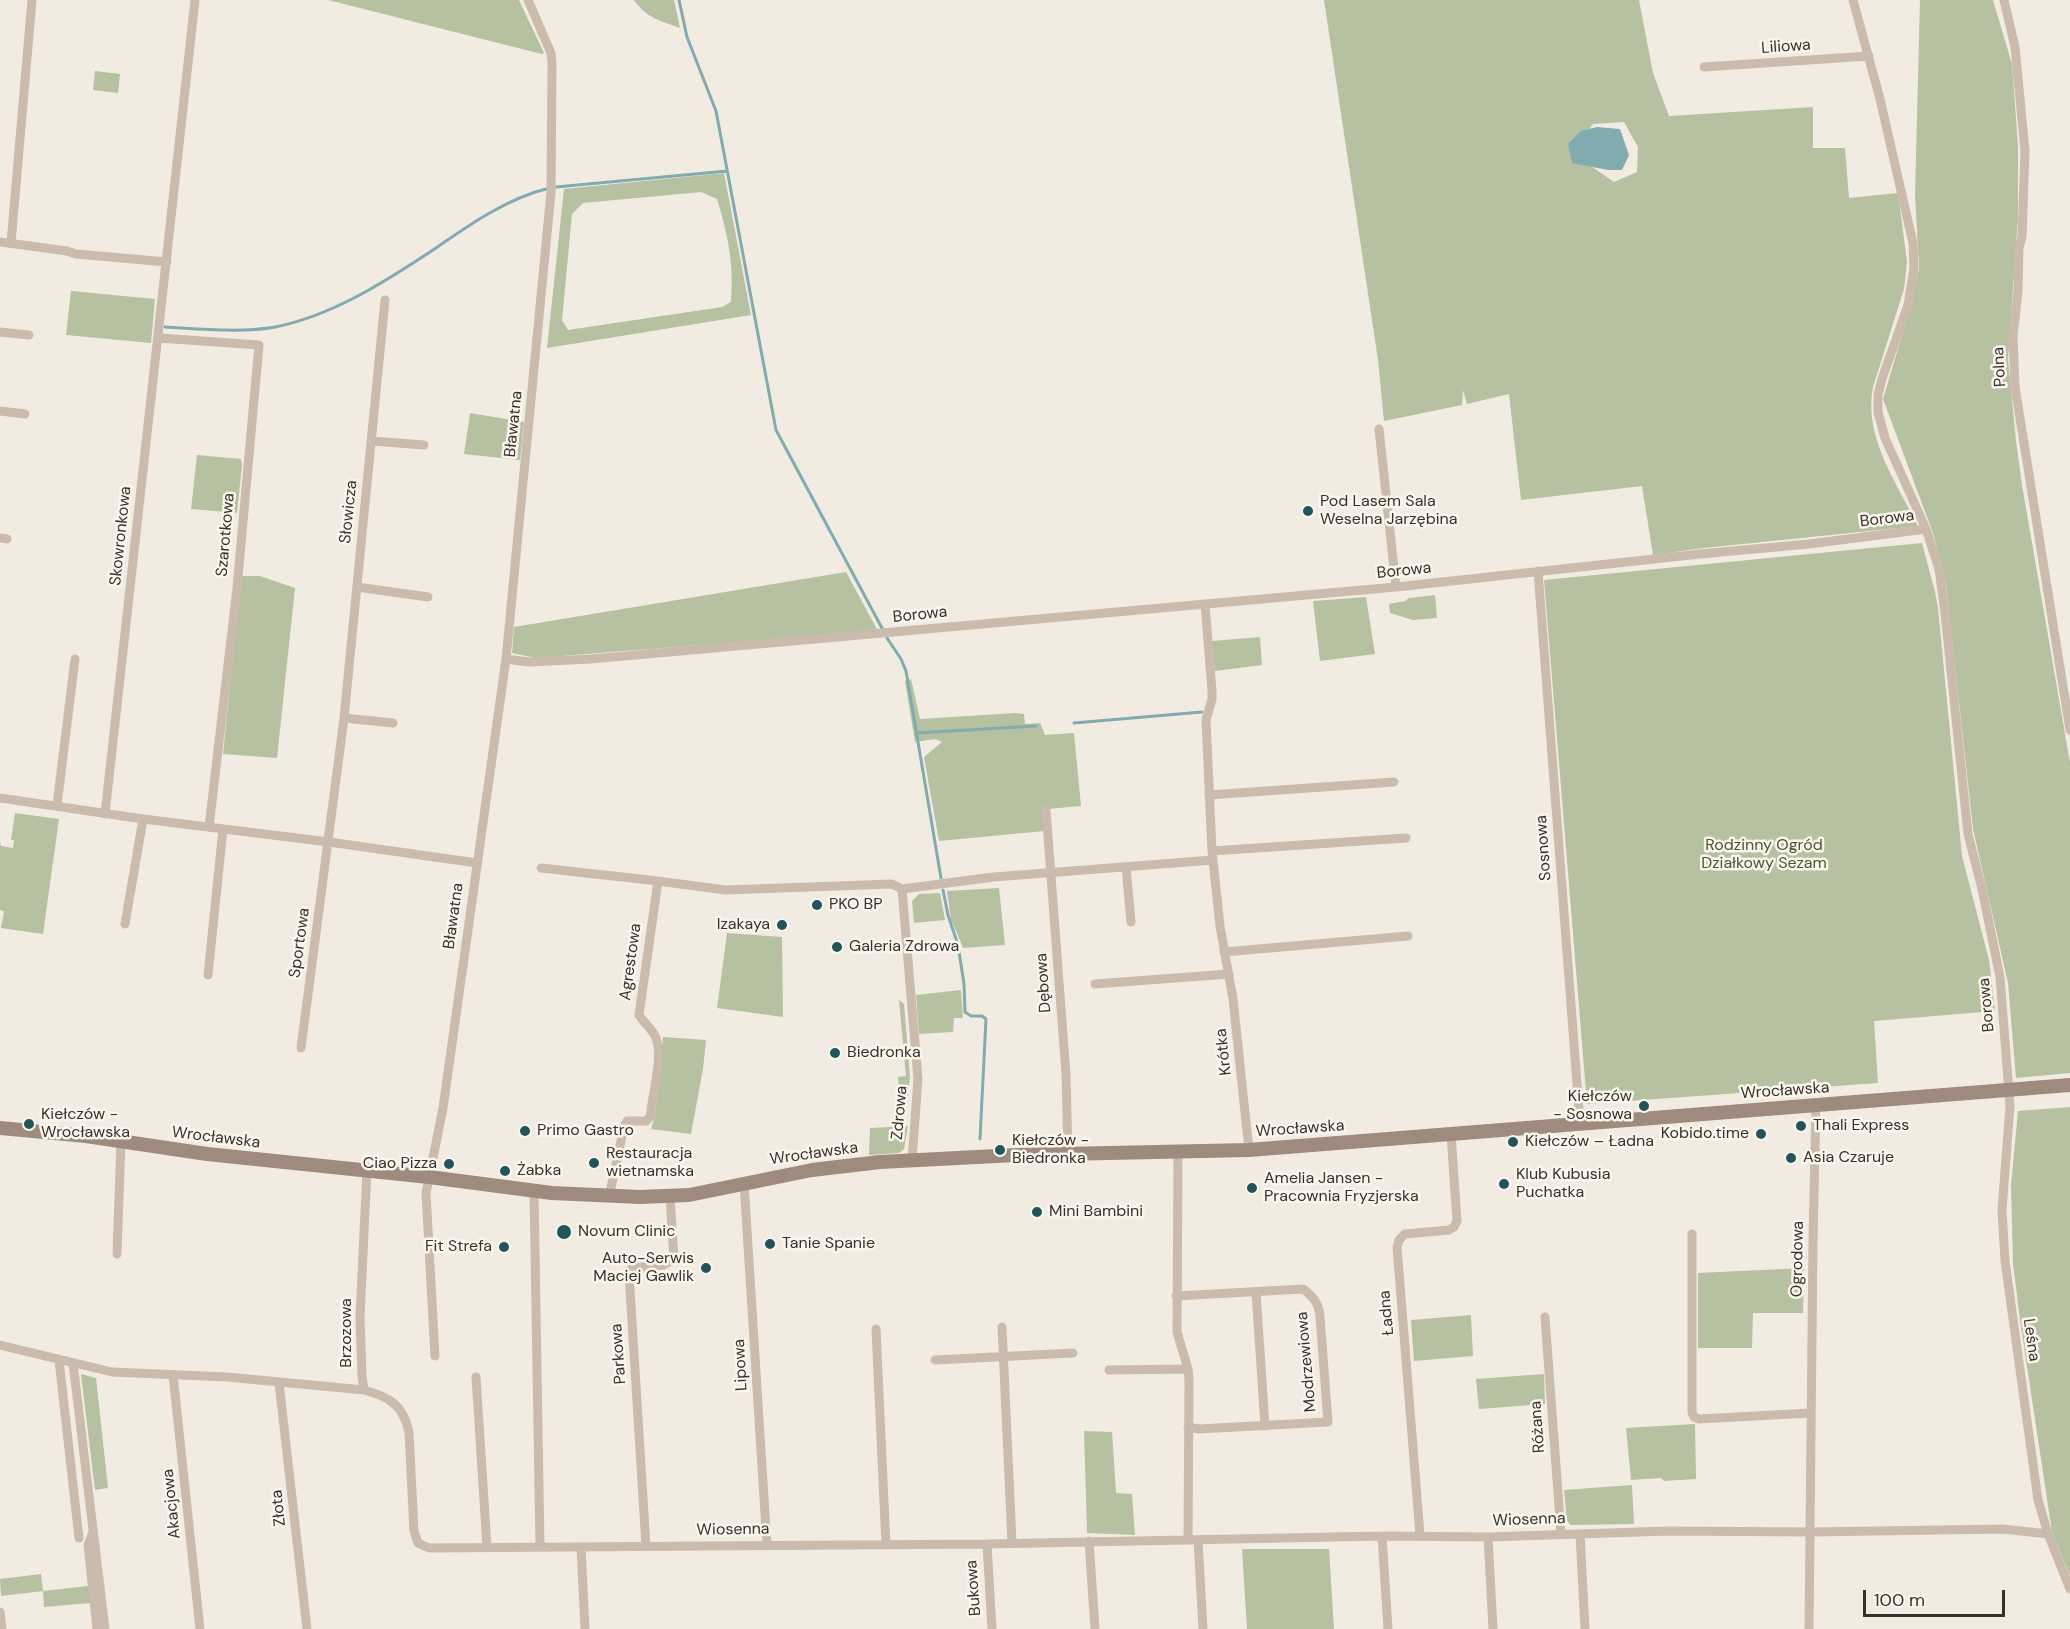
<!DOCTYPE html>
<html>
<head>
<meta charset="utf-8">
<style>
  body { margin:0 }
  #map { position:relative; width:2070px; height:1629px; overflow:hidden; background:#f2ebe1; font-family:"DM Sans",sans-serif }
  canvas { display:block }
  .scale { position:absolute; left:1863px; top:1590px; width:142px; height:27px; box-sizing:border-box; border:3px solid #39302b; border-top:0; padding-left:8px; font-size:18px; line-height:21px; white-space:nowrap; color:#39302b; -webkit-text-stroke:4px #faf5ed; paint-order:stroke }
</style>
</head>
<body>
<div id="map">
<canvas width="2070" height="1629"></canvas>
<div class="scale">100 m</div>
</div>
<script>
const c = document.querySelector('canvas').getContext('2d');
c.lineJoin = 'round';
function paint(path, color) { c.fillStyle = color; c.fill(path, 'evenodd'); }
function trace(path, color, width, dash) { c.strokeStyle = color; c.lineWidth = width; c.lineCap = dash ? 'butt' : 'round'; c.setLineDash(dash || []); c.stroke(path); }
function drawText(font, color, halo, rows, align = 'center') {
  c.font = font + ' "DM Sans",sans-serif'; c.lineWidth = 5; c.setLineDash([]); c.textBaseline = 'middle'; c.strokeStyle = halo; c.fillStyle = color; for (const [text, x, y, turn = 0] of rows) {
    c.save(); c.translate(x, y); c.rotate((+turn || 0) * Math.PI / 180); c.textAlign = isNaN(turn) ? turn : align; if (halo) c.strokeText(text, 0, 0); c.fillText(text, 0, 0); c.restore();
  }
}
const green = new Path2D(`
  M328,0h191l25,53 -2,1z
  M634,0h40l6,28c-19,-7 -34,-10 -46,-28z
  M1324,0h315l14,73 16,43 144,-9v41h32l4,50 49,-5 9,69 -3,27 -31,98c-10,50 24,96 45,139l-214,22 -51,7 -11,-69 -121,14 -12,-106 -42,10 -4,-14 -1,15 -78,16 -6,-61zM1624,122l14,25 -1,25 -23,10 -42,-29 21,-29z
  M1920,0h73l19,64 6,82v72l-10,141 8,82 6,44 48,278v310l-54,5 -8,-95 -35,-154 -27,-244 -13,-52 -50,-134 26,-87 10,-44 -4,-73z
  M95,71l25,3 -2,19 -25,-3z
  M724,173l27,142 -204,33 17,-159zM701,192l16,7c11,36 17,65 14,103l-9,5 -154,23 -6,-10 10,-106 11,-11z
  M71,291l84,8 -4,44 -85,-8z
  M470,413l54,9 -4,38 -56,-6z
  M197,455l44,4 1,6 -5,48 -46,-4z
  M1922,543l13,49 3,16 24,248 27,104 6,51 -121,10 4,62 -291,21 -43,-524z
  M846,572l32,59 -342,27 -24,-5 2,-26z
  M241,576h19l35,12 -18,170 -54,-4z
  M1435,595l2,23 -24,2 -23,-7 -1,-9 16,-3 4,-3z
  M1366,597l9,57 -55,7 -7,-60z
  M1260,637l2,28 -47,6 -3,-30z
  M911,679l9,40 96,-6 8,1 1,10 15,-1 5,12 29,-2 7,73 -33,3 -4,22 -105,10 -15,-84 18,-15 -7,-3 -20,3 -10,-61z
  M15,813l44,6 -16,115 -42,-6 3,-17 -4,-1v-68l1,4 12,2 1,-8h-3z
  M999,888l6,57 -42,3 -12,-29 -4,-28z
  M940,893l5,27 -31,3 -2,-22 7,-7z
  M727,933l55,4 1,80 -66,-9z
  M961,990l2,28h-9l-1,14 -34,2 -3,-39z
  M899,1000l5,4 6,73 -2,19 -8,3 -2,-22 8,-1z
  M663,1037l43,3 -3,29 -12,65 -40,-5 4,-13z
  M2070,1107v469l-18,-44 -32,-212 -7,-57 -2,-78 7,-74z
  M908,1126l-4,23 -5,4 -30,2 1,-27z
  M1804,1268l-1,45h-50l-1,35h-54v-75z
  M1471,1315l2,41 -59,5 -3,-41z
  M81,1374l15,4 12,110 -13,2z
  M1544,1374l1,30 -66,5 -3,-30z
  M1695,1424l1,55 -32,2 -3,-3 -30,2 -5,-52z
  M1084,1431l28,1 4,61 16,1 3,41 -48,-2z
  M1632,1485l2,39 -63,1 -4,-4 -3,-31z
  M1242,1549h87l5,80h-87z
  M41,1574l2,17 45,-5 3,17 -47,4 -1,-16 -42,5 -1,-17z`);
const water = new Path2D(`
  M1597,127l23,2 9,26 -7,15h-14l-36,-7 -4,-19 13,-13z`);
const stream = new Path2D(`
  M679,0l8,37 29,74 60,319 107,200
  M556,187l171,-16
  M165,327c31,2 80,6 110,0 56,-11 108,-44 155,-75 35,-24 75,-53 116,-63
  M887,638l14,21 5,12 35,207
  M1074,723l128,-11
  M916,733l120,-7
  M943,890l5,25 10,30 6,39 1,28 6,4h11l4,3 -6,120`);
const street = new Path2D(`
  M1853,0l27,99 33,144 1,25 -6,37 -26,74 -4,16v17l7,26 41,91 13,40 6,44 23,221 14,55 18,88 10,129 -8,104 3,51 33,239 10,34 22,55
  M2004,0l11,47 10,104 -3,86 -3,11 -1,43 -5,45 2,51 55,343
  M1704,67l165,-11
  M0,242l67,9 9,3 91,8
  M11,243l21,-243
  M0,332l29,3
  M159,338l100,7 -22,243 -28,239
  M0,411l25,3
  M1379,429l17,158
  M372,441l52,4
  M0,538l7,1
  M1538,571l42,552
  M357,587l71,10
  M1205,604l7,87v8l-6,21 6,131 8,75 13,73 16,151
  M506,659l23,3 62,-3 805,-72 304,-33 109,-10 117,-15
  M344,718l49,5
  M1209,795l185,-13
  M0,798l143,21 186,23 148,21
  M57,805l18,-146
  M1046,810l20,264 2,80
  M105,814l90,-814
  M1212,851l194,-13
  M1126,867l5,55
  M541,868l117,13 -19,134c5,8 14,15 17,23 7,18 -3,54 -5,73l-1,6 -4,4h-19l-3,6 -15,70
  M658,881l67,9 167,-6 10,5 92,-12 219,-17
  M902,889l16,190 -6,81
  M125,924l18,-105
  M1224,952l184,-16
  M208,975l15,-146
  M1095,984l134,-10
  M301,1048l43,-330 41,-418
  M1178,1152l-1,180 11,37 1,11 -1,160
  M744,1183l23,362
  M534,1191l6,356
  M1692,1234v178l2,5 5,2 112,-6
  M117,1254l4,-113
  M1256,1292l9,134
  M1176,1296l127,-7c11,8 16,15 17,28l8,105 -129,7 -11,-2
  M1545,1317l16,217
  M1002,1327l10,215
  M876,1329l10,216
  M0,1345l112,27 115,5 137,13c26,7 39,15 45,42l5,99 4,12 11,5 558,-4 395,-8 106,1 181,-6 142,1 192,-3 45,5
  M435,1356l-9,-163 17,-85 63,-449 45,-467 1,-129 -1,-10 -23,-53
  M59,1360l20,178
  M935,1360l138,-7
  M73,1363l32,266
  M1109,1370l79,-1
  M173,1375l27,254
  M476,1377l11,170
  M279,1383l28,246
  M364,1390l-2,-14 -2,-59 7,-147
  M93,1532l-5,13 9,84
  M1580,1534l5,95
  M1420,1535l-23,-288 2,-7 6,-6 44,-4 5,-3 3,-6 -6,-87
  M1382,1536l6,93
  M1488,1537l5,92
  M1198,1540l5,89
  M1089,1541l6,88
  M987,1544l5,85
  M646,1546l-17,-273 3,-5 32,-3 10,-6 -4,-63
  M581,1547l4,82
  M0,1612l2,17
  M1809,1629l4,-389 3,-135`);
const secondary = new Path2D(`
  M0,1128l86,8 121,18 222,23 123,16 88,4 49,-2 123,-25 68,-8 136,-7 233,-5 821,-65`);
const markers = [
  [1308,511,6,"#225459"],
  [817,905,6,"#225459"],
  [782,925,6,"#225459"],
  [837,947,6,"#225459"],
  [835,1053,6,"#225459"],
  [1644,1106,6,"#225459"],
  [29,1124,6,"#225459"],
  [1801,1126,6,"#225459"],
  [525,1131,6,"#225459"],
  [1761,1134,6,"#225459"],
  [1513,1142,6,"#225459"],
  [1000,1150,6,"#225459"],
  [1791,1158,6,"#225459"],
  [594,1163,6,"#225459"],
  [449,1164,6,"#225459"],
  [505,1171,6,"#225459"],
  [1504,1184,6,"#225459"],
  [1252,1188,6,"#225459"],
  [1037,1212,6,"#225459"],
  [564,1232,8,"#225459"],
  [770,1244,6,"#225459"],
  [504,1247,6,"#225459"],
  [706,1268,6,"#225459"]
];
const streetNames = [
  ["Liliowa",1786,47,-4],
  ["Polna",2000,367,-93],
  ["Bławatna",514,424,-84],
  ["Słowicza",349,512,-84],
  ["Borowa",1887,519,-7],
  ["Szarotkowa",226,535,-85],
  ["Skowronkowa",121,536,-84],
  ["Borowa",1404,571,-6],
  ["Borowa",920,615,-6],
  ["Sosnowa",1544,848,-94],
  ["Bławatna",454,916,-82],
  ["Sportowa",300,943,-82],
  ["Agrestowa",631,962,-82],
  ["Dębowa",1044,983,-94],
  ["Borowa",1987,1005,-95],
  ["Krótka",1224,1052,-96],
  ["Wrocławska",1785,1091,-4],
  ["Zdrowa",900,1113,-85],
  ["Wrocławska",1300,1129,-4],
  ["Wrocławska",216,1138,7],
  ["Wrocławska",814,1154,-8],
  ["Ogrodowa",1798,1259,-89],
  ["Ładna",1387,1313,-95],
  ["Brzozowa",347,1333,-90],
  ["Leśna",2031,1340,82],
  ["Parkowa",619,1354,-94],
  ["Modrzewiowa",1307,1362,-95],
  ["Lipowa",741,1365,-93],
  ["Różana",1538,1427,-94],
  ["Akacjowa",172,1504,-96],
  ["Złota",279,1508,-96],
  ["Wiosenna",1529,1520,-2],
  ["Wiosenna",733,1530,-1],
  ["Bukowa",974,1588,-94]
];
const poiNames = [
  ["Pod Lasem Sala",1320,502],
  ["Weselna Jarzębina",1320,520],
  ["PKO BP",829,905],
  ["Izakaya",770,925,"right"],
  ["Galeria Zdrowa",849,947],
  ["Biedronka",847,1053],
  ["Kiełczów",1632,1097,"right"],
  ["- Sosnowa",1632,1115,"right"],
  ["Kiełczów -",41,1115],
  ["Wrocławska",41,1133],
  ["Thali Express",1813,1126],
  ["Primo Gastro",537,1131],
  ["Kobido.time",1749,1134,"right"],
  ["Kiełczów -",1012,1141],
  ["Biedronka",1012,1159],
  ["Kiełczów – Ładna",1525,1142],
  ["Restauracja",606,1154],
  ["wietnamska",606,1172],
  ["Asia Czaruje",1803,1158],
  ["Ciao Pizza",437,1164,"right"],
  ["Żabka",517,1171],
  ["Klub Kubusia",1516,1175],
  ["Puchatka",1516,1193],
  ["Amelia Jansen -",1264,1179],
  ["Pracownia Fryzjerska",1264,1197],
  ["Mini Bambini",1049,1212],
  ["Novum Clinic",578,1232],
  ["Tanie Spanie",782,1244],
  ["Fit Strefa",492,1247,"right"],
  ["Auto-Serwis",694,1259,"right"],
  ["Maciej Gawlik",694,1277,"right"]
];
const parkNames = [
  ["Rodzinny Ogród",1764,846],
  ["Działkowy Sezam",1764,864]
];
paint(green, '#b5c1a1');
paint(water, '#81abaf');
trace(stream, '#81abaf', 3);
trace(street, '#cbbbad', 9);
trace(secondary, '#9e8b7e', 14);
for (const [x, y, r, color] of markers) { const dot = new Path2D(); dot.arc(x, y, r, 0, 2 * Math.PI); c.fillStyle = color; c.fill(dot); trace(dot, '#faf5ed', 2); }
drawText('16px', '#39302b', '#faf5ed', streetNames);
drawText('16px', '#39302b', '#faf5ed', poiNames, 'left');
drawText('16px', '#475730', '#faf5ed', parkNames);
</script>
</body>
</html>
